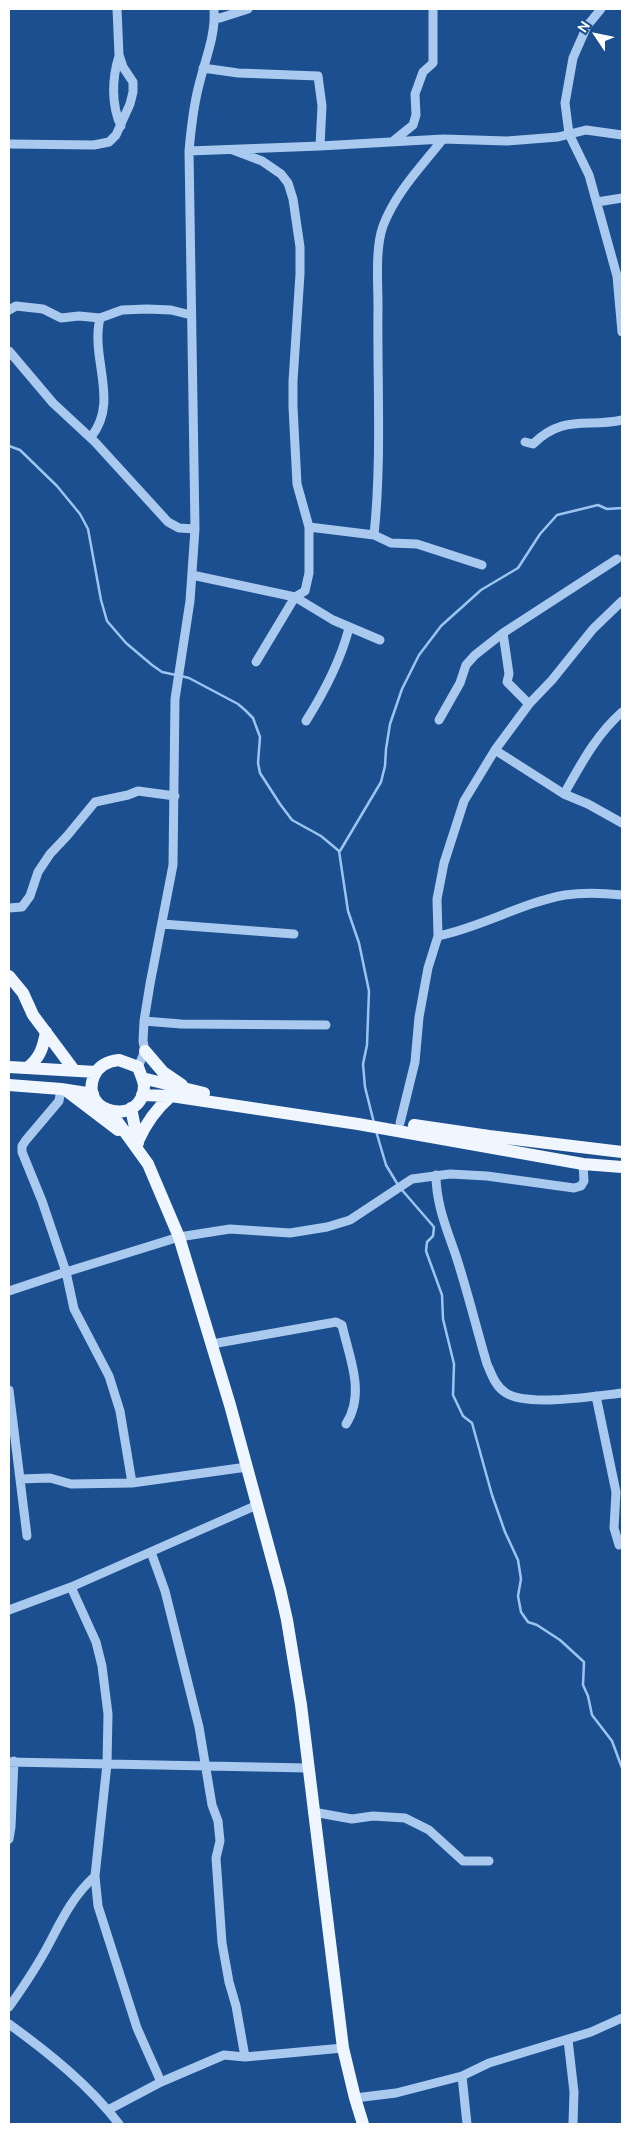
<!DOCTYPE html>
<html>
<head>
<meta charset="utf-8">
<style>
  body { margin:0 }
  #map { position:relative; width:631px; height:2133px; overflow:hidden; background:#1b4f8f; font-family:Ubuntu,sans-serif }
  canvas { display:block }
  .frame { position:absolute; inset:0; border:10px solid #fff; pointer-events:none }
  .north { position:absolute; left:571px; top:10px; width:50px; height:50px; -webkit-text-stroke:4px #1b4f8f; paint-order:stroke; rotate:304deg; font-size:14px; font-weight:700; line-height:20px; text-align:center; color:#fff }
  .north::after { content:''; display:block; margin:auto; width:18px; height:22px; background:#fff; clip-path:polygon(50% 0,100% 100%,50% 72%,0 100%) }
</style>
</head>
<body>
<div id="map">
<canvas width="631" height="2133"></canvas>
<div class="frame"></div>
<div class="north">N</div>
</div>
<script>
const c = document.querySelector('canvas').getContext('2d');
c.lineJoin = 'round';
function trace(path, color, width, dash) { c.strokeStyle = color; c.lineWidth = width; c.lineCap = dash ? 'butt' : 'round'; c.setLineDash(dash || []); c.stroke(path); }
const stream = new Path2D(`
  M9,446l11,4 37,36 23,28 8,15 13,71 6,21 19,22 26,22 10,7 14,3
  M181,676l8,2 49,26 7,6 8,8 7,19 -2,26 2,10 20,31 12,16 29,16 18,15 9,60 11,32 10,48 -2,54 -4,19 2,23 9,36
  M340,851l41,-69 4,-16 1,-17 4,-25 12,-35 17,-34 22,-29 40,-36 37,-22 22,-34 17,-19 41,-10 9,4 15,-1
  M376,1131l10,34 12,20
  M402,1190l32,37 -1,9 -6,6 -1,9 16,44 1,24 11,45 -1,31 10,21 9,7 20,72 13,37 13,28 3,19 -3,17 3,16 7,10 9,3 23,15 24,22 -1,23 5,11 4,19 20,26 10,27`);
const minor = new Path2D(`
  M601,9l-14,17 -14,32 -8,45 4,31 20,41 28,101 5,56
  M214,17l6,1 28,-9
  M119,56c-7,22 -8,49 2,70
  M203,68l35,5 80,3 4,30 -2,40
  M392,142l21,-17 3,-10 -1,-21 8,-22 10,-9v-54
  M9,144l85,1 15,-3 7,-7 14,-31 3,-12v-10l-10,-15 -4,-12 -2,-46
  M233,150l29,11 19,13 7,9 5,16 7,48v27l-7,107v26l4,77 12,43v46l-4,18 -10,6 -39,65
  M189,151l131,-5 123,-7 64,2 51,-4 28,-7 36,5
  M597,202l25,-4
  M9,310l7,-4 27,3 18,9 18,-2 21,2 22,-8 25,-1 24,1 20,5
  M9,351l44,52 42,39 73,80 11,6 16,1
  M91,437c29,-36 -1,-78 9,-119
  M525,442l8,2c31,-30 53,-16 89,-24
  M309,527l65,8 17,8 26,1 65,21
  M374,535c8,-76 3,-153 4,-229 0,-23 -3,-58 5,-80 13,-34 38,-59 60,-87
  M192,575l103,22 38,23 47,20
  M503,633l6,41 -2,8 22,22
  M439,720l21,-37 6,-18 9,-10 28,-22 114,-74
  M306,721c17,-27 35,-62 43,-93
  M495,750l69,44 24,10 34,19
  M564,794c17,-30 32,-59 58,-82
  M9,908l13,-1 8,-11 8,-24 12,-18 17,-18 28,-34 33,-7 10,-4 37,5
  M162,924l132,10
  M438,936c44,-9 83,-33 127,-41 19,-3 39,-2 57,0
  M144,1021l37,3 145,1
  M138,1067l7,-16 -2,-10 1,-20 6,-37 23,-119 2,-166 15,-98 5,-72 -6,-378c2,-22 4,-44 10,-66 6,-25 17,-50 15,-76
  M61,1089l-2,12 -33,39 -4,6v6l20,49 24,71 8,37 35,67 11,35 12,72
  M400,1123l15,-61 4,-45 9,-49 10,-32 -1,-37 7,-36 20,-62 31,-51 34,-46 23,-24 41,-51 29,-28
  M436,1175c0,28 10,52 19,78 12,36 21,74 32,111 5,11 8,22 19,29 21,14 90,3 116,0
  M9,1291l57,-19 113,-35 51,-8 60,4 37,-6 23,-7 62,-41 38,-5 37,2 87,12 7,-2 3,-5 -1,-17
  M212,1344l124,-22 6,3c7,32 24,68 4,99
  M9,1390l18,146
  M596,1396l20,96 -2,36 5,17
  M20,1479l30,-1 21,6 61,-1 115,-16
  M151,1552l14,39 34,136 13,78 6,16 2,20 -4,17 6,85 7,39 7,24 9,51
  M71,1587l25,55 6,24 6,48 -1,50 -12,112 3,30 39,122 24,54
  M9,1610l62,-23 186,-82
  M9,1762l298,6
  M313,1812l39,7 21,-3 32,2 24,12 34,31h26
  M9,1839l2,-12 3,-66
  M9,2007c15,-21 29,-42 41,-65 13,-25 24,-47 45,-66
  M9,2024c40,29 80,61 110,100
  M568,2040l6,52 -1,32
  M462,2076l5,48
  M355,2098l41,-5 66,-17 27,-13 102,-31 31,-14
  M108,2110l53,-28 63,-27 21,2 98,-9`);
const major = new Path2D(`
  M9,976l14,17 10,22 41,55
  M145,1051l18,21 19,13
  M119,1060l19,7c2,6 5,12 6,18 0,42 -66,30 -50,-9 5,-11 14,-15 25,-16z
  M9,1067l87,5
  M27,1068c13,-10 16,-20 19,-36
  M142,1078l62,15
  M9,1085l52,4 32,5
  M68,1092l50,38
  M142,1095l29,1 187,28 225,40 39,3
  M131,1108l7,35
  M109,1110l39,54 31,73 51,168 50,184 7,31 14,85 42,343 12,50 8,26
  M414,1125l75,11 133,16
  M138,1141c8,-18 18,-32 33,-45`);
trace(stream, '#9cc4f0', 2.5);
trace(minor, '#a9c9ee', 9);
trace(major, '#f0f6ff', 12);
</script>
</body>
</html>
